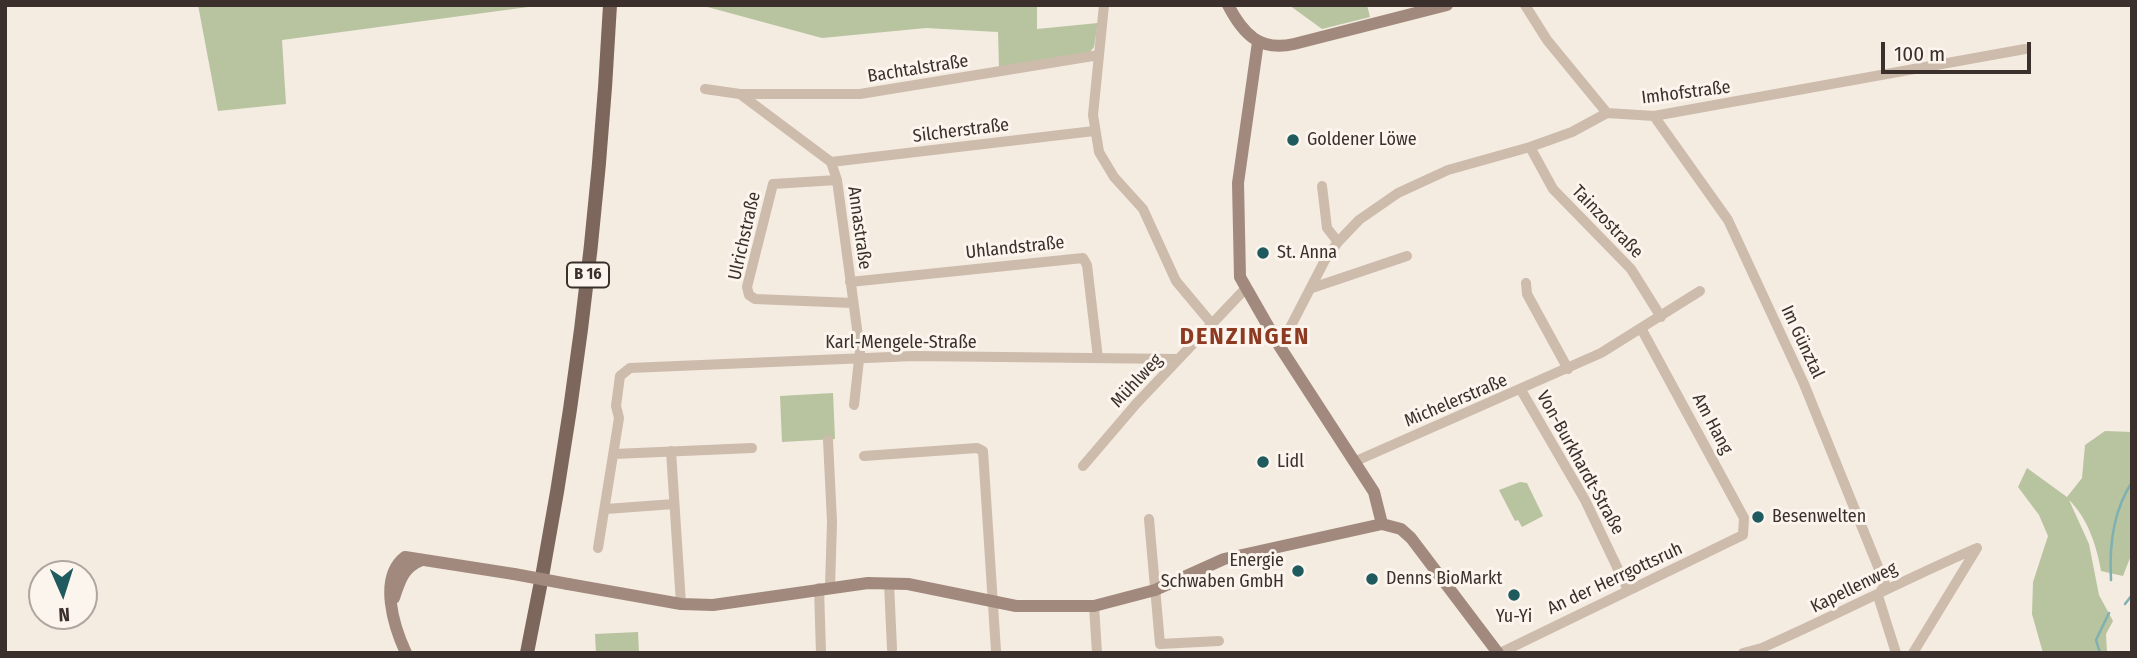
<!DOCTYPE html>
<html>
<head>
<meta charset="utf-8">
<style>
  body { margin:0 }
  #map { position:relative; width:2137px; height:658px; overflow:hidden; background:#f4ebe1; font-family:"Fira Sans Condensed",sans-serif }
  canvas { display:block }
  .frame { position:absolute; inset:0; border:7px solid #3b302b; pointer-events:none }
  .north { position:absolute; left:28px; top:560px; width:70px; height:70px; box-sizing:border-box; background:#fbf5ee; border:2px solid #aea6a0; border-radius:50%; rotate:177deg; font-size:19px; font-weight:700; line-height:28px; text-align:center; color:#3b302b }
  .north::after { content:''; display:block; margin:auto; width:24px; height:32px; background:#1f5a5e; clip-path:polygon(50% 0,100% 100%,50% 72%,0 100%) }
  .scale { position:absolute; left:1881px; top:42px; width:150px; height:32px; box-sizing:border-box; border:4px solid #3b302b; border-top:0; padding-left:9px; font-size:21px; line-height:24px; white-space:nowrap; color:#3b302b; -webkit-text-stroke:5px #fbf5ee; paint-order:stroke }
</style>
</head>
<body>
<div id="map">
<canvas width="2137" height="658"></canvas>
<div class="frame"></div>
<div class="north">N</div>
<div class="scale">100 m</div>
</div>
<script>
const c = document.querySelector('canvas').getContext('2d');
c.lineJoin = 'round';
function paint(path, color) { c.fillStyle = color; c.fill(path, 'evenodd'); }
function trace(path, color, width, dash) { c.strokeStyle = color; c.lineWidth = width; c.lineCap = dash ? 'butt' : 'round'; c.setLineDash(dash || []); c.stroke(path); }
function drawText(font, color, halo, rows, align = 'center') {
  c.font = font + ' "Fira Sans Condensed",sans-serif'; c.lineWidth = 6; c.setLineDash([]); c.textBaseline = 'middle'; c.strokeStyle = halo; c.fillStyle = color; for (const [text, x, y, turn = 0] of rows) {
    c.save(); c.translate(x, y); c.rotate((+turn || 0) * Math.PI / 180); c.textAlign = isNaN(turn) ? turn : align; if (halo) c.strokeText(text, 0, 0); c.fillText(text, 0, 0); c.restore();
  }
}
const green = new Path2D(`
  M198,5h345l-261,35 4,64 -68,7z
  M700,5h337v24l61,-6 -4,24 -4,5 -91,16 -1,-36 -72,-4 -104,10z
  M1289,5h78l3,12 -48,12z
  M833,393l2,46 -53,3 -2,-46z
  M2105,431l27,1v121l-9,23 -22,-5c-4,-25 -14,-54 -32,-71l20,44 10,51 14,26 -7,13 1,19h-64l-11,-39 1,-32 15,-46 -9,-21 -21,-28 9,-19 40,29 15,-19 3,-33z
  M1520,482l7,1 16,33 -21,11 -4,-7 -3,1 -16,-31z
  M638,632l1,21h-43l-1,-19z`);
const stream = new Path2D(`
  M2111,580c-2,-34 2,-69 21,-98
  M2125,604l7,-9
  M2100,653l-4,-13 13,-27`);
const street = new Path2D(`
  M1104,5l-11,110 6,37 15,25 29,32 33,72 36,43
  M1525,5l22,35 60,73
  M705,89l35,5h120l239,-39
  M740,94l91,68 6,18 23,171 -6,54
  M1654,116l74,104 76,164 81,200 -7,12 18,57
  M1530,147l23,42 78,80 30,48
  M831,162l263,-31
  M837,180l-64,4 -26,103 2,8 6,4 98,4
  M1322,186l5,42 11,14
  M850,282l233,-24 4,7 11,93
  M1526,283l1,11 41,75
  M1312,288l95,-32
  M1280,347l45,-87 13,-18 21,-22 39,-27 50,-23 82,-23 42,-15 35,-19 47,3 371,-67
  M1521,390l64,110 43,90
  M828,440l4,82 -2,65
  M671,451l10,153
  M614,454l138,-6
  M864,456l113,-8 6,3 13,200
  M1356,461l245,-108 99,-62
  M1083,466l53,-62 109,-115
  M606,509l68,-5
  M1149,519l11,125 59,-3
  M598,548l21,-130 -3,-12 4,-30 10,-8 284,-12 264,3
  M889,583l3,66
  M819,588l2,65
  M1094,606l3,47
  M1500,653l243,-118 1,-17 -102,-188
  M1743,653l19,-5c73,-32 143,-69 215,-100
  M1913,653l64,-105`);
const secondary = new Path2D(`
  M1228,5c15,29 32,47 66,39l153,-39
  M1258,42l-20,141 2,94 40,70 94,145 8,32
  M568,584l113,20 32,1 155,-22 40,1 108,22h78l61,-16 69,-31 158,-35 19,5 10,9 87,115
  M394,598c6,-19 10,-31 28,-38
  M406,653c-12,-26 -28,-75 -1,-96l109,17`);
const primary = new Path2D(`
  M527,653c44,-214 72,-430 83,-648`);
const secondaryBridge = new Path2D(`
  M514,574l54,10`);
const markers = [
  [1293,140,7,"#1f5a5e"],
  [1263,253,7,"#1f5a5e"],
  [1263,462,7,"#1f5a5e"],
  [1758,517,7,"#1f5a5e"],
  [1298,571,7,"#1f5a5e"],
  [1372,579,7,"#1f5a5e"],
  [1514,595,7,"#1f5a5e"]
];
const shields = [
  [588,275,42]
];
const shieldNames = [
  ["B 16",588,275]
];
const streetNames = [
  ["Bachtalstraße",918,69,-9],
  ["Imhofstraße",1686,93,-7],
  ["Silcherstraße",961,131,-7],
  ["Tainzostraße",1607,222,46],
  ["Annastraße",859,228,82],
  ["Ulrichstraße",745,236,-77],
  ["Uhlandstraße",1015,248,-6],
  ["Im Günztal",1802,342,65],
  ["Karl-Mengele-Straße",901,343],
  ["Mühlweg",1137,381,-47],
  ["Michelerstraße",1456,401,-23],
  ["Am Hang",1712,424,62],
  ["Von-Burkhardt-Straße",1580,463,61],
  ["An der Herrgottsruh",1615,579,-25],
  ["Kapellenweg",1854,588,-26]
];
const poiNames = [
  ["Goldener Löwe",1307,140],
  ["St. Anna",1277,253],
  ["Lidl",1277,462],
  ["Besenwelten",1772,517],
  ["Energie",1284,561,"right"],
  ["Schwaben GmbH",1284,582,"right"],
  ["Denns BioMarkt",1386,579],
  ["Yu-Yi",1514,617,"center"]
];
const districtNames = [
  ["DENZINGEN",1245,337]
];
paint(green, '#b8c4a0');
trace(stream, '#7fb0b2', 2.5);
trace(street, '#cdbbac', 10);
trace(secondary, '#a18a7d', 12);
trace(primary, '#7d675c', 14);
trace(secondaryBridge, '#a18a7d', 12);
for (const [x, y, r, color] of markers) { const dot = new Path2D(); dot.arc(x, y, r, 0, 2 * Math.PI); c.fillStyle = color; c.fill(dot); trace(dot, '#fbf5ee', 2.5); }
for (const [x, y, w] of shields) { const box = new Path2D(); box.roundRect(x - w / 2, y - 12.5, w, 25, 5); c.fillStyle = '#fbf5ee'; c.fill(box); trace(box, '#3b302b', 2); }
drawText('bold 16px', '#3b302b', null, shieldNames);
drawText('18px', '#3b302b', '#fbf5ee', streetNames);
drawText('18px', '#3b302b', '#fbf5ee', poiNames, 'left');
c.letterSpacing = '2px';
drawText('bold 24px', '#8c3b22', '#fbf5ee', districtNames);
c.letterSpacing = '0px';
</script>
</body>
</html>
